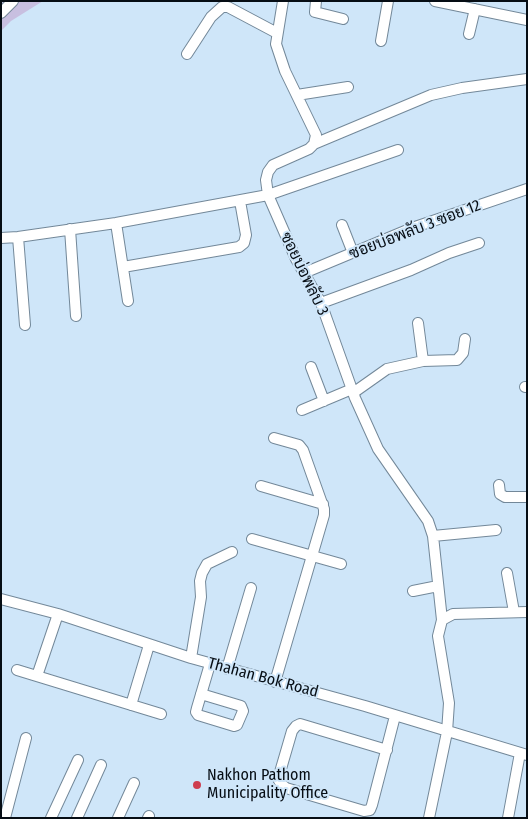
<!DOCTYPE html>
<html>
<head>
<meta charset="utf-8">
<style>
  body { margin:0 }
  #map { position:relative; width:528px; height:819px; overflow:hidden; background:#cfe6f9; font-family:"Fira Sans Condensed",sans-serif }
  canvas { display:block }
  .frame { position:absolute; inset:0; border:2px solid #060d14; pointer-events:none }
</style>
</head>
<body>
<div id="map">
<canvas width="528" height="819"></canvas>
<div class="frame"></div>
</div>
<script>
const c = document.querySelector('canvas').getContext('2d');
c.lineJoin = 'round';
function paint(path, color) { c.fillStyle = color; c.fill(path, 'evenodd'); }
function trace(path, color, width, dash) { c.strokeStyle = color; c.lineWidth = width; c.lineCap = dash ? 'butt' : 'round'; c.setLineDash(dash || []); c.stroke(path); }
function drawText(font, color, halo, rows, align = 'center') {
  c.font = font + ' "Fira Sans Condensed",Sarabun,sans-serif'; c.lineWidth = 4; c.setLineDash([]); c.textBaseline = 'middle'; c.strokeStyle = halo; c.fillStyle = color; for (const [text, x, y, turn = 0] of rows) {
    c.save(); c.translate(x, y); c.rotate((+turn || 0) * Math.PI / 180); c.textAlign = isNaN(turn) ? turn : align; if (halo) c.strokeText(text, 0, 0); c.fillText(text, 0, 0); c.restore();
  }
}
const green = new Path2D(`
  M1,1h42l-32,20 -10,10z`);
const minor = new Path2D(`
  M283,1l-7,43 9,27 31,64 -2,9 -5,5 -36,16 -5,7 -2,8 2,15 28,64 25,44 34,95 23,51 50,72 5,15 9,84
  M316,1l-1,11 28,7
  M435,1l92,19
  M1,13l12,-12
  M469,34l6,-25
  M381,41l7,-40
  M187,54l24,-37 11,-10h6l49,26
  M297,95l51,-8
  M314,144l117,-49 31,-7 65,-9
  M116,223l12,78
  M342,225l11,28
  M70,229l6,87
  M18,237l7,88
  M1,238l17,-1 98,-14 152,-28 130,-45
  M123,267l116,-20 5,-4 2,-8 -6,-34
  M304,273l108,-45 115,-39
  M321,303l90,-33 38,-17 30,-10
  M418,323l5,38
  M311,367l13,34
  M525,387h2
  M353,393l34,-24 36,-8 34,-1 6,-7 2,-14
  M302,410l50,-21
  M274,438l25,7 4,5 21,59v6l-49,167
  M499,485l1,9 5,3h22
  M261,486l62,18
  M433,536l63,-6
  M252,539l89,25
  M507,573l7,39
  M413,591l25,-5
  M1,599l57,15 133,44 174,48 162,49
  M191,658l10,-61 -1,-16 2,-8 5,-9 25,-12
  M227,669l24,-81
  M17,670l144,44
  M37,676l21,-62
  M201,694l40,12 2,5 -6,14 -3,1 -36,-11 -2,-3 1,-4 13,-44
  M131,705l18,-60
  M387,750l-87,-26 -4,2 -4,5 -14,48 3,5 5,4 78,23 6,-1 2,-5 23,-89
  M5,818l21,-80
  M51,818l27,-58
  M77,818l24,-53
  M118,818l16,-35
  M148,818l1,-2
  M429,818l18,-86 2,-29 -11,-67 4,-16 11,-6 74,-2
  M508,818l12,-65`);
const markers = [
  [197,785,5,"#ce3d4f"]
];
const streetNames = [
  ["ซอยบ่อพลับ 3 ซอย 12",415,230,-21],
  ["ซอยบ่อพลับ 3",304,274,64],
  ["Thahan Bok Road",263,678,15]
];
const poiNames = [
  ["Nakhon Pathom",207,776],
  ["Municipality Office",207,794]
];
paint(green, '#c8bfe0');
trace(minor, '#738899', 12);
trace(minor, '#fff', 10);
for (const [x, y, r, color] of markers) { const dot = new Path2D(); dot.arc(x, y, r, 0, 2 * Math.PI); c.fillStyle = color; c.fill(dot); trace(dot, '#cfe6f9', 2); }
drawText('16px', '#060d14', '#cfe6f9', streetNames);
drawText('16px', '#060d14', '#cfe6f9', poiNames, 'left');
</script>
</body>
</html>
